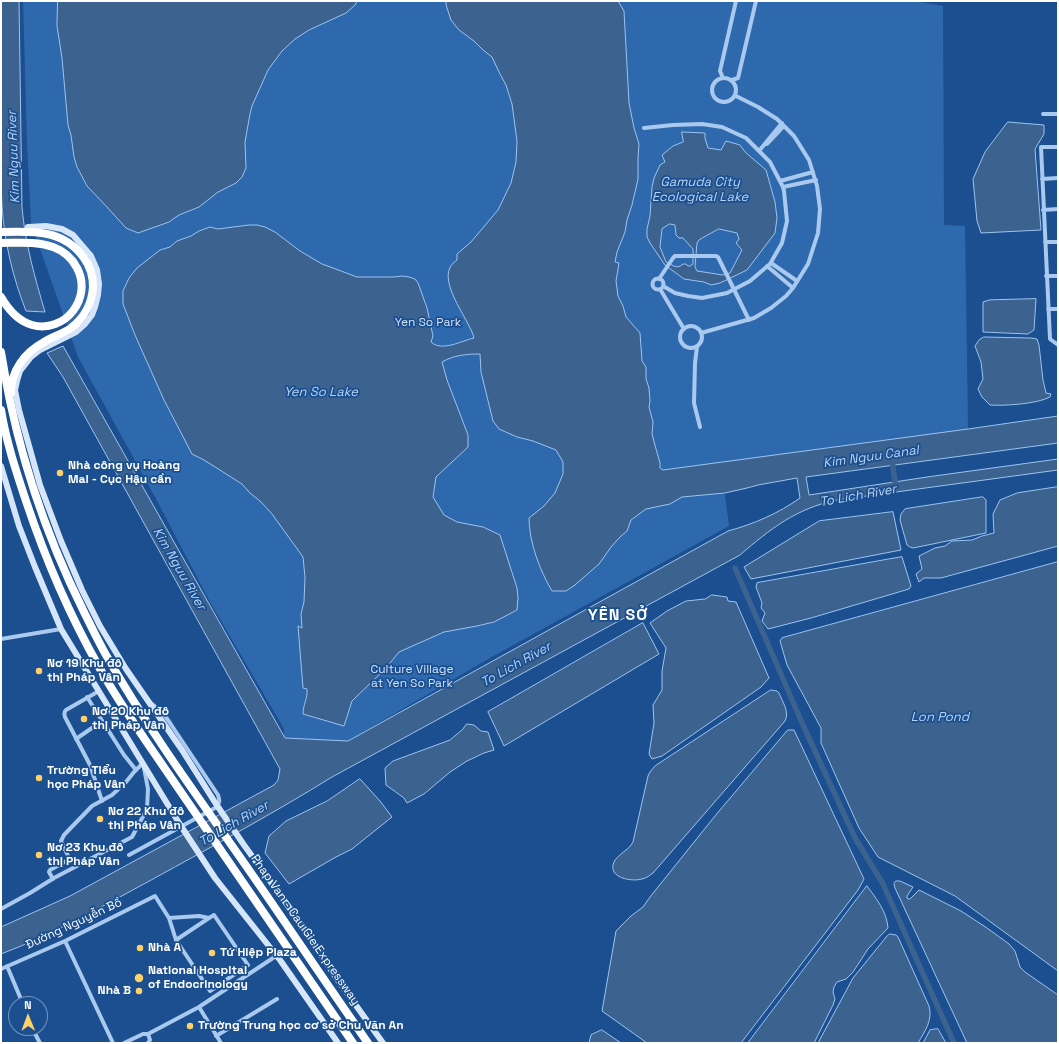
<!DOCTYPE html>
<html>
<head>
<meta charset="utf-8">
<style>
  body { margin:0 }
  #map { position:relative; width:1059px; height:1044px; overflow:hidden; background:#1b4f8f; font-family:"Space Grotesk",sans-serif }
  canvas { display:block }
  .frame { position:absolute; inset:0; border:2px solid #fff; pointer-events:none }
  .north { position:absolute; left:8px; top:996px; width:40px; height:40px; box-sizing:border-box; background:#1b4f8f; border:1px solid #7695bc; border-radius:50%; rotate:359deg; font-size:11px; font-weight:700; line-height:16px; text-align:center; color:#fff }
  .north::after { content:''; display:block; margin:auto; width:14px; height:18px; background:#ffd166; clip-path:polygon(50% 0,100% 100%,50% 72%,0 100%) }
</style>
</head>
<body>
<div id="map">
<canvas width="1059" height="1044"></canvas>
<div class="frame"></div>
<div class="north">N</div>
</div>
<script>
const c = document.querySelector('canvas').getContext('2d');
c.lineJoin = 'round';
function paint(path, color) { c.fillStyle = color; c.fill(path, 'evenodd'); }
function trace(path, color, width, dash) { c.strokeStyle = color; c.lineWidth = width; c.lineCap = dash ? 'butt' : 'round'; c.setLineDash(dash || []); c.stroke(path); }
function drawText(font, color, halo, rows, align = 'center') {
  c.font = font + ' "Space Grotesk",sans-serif'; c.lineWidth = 3.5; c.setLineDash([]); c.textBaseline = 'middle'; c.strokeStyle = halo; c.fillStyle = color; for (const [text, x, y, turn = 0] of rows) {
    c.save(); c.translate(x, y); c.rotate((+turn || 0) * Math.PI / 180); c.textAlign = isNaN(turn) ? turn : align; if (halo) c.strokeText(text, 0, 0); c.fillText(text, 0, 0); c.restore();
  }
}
const green = new Path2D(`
  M23,1h891l29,5 1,219 21,1 3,203 -247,35 8,62 -239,132 -139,81 -2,3 -65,-4v-9l-74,-127 -55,-105 -77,-140 -47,-134 -4,-80z`);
const water = new Path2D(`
  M1,1h18l3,206c3,36 13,71 23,105l-19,-1c-13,-33 -22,-70 -24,-106 -2,-27 -1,-55 -1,-82 0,-41 0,-81 0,-122z
  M58,1h299l-2,4 -9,8 -37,17 -14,9 -13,12 -14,19 -16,36 -2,8 -5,28 1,26 -4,9 -6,6 -18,9 -19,15 -20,8 -10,7 -31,11 -12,-5 -20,-22 -19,-20 -10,-19 -3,-10 -3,-22 -3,-10 -6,-67 -5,-32z
  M446,1h172l6,10 5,92 5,25 5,16 -1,14v21l-6,26 -5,15 -2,12 -8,20 -2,10 4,1 -3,18 2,15 5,10 3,11 14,16 2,28 4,6v12l3,9 1,13 -1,6 4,15 -1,12 4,15 4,14v5l3,2 15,-2 290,-39 90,-13v27l-252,34 3,18 118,-18 131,-18v11l-221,30c-40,8 -67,29 -97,55l-408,222c-58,36 -119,69 -179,102 -50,27 -99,55 -152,75v-27l69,-31 204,-111 4,-5 2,-11 -217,-392 -16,-24 16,-7 222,392 63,3 380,-210c26,-7 51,-18 72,-33l-3,-20 -39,7 -11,3 -22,5 -43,4 -12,7 -24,5 -15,11 -4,11 -7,6 -9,10 -12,17 -24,21 -9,6h-14c-12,-20 -23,-49 -23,-73l15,-12 11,-13 8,-19v-12l-7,-12 -23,-9 -16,-4 -18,-8 -6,-8 -12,-49 -1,-18c-13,0 -26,1 -38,8l5,18 21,55v12l-32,30 -3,20 11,18 13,7 26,5 17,8 17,53 1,10 -1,12 -23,12 -17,4 -33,6 -45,20 -13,16 -34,33 -8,25 -41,-12c0,-9 5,-16 4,-25l-4,-1 -5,-62 4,2 -1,-14 3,-12 1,-25 -2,-20 -31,-43 -12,-13 -10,-8 -8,-9 -38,-24 -12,-6 -28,-54 -29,-65 -12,-31v-13l6,-13 8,-10 23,-18 10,-3 7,-6 14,-5 8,-5 11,-4 8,2 31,-4h8l8,2 10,5 25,19 22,13 19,7 16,6h37l8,-1 7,1 6,2 3,4 9,25 6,28 -2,6c11,10 30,-1 43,-4 -4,-19 -43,-62 -17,-78v-6l14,-12 27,-32 13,-27 5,-21 1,-21 -5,-37 -6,-19 -6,-11 -8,-17 -9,-7 -9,-9 -15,-11 -8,-10 -4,-12z
  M1008,122l36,3v9l-9,15 6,81 -60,3 -4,-12 -4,-42 12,-27z
  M682,132l23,1v5l3,10 13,2 5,-9 14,4 5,7 21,18 9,32 2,16 -2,15 -28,37 -27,13 -9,2 -7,-3 -20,-3 -19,-14 -15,-22 -3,-6v-8l3,-13 2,-29 2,-9 6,-13 5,-3 -3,-7 11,-9 10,-4zM670,224l5,1 1,10 3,3h4l10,11v15l-3,2h-2l-2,-2h-3c-6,6 -10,1 -17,-2l-6,-15 2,-18zM719,229l18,4 2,6 -3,4 6,7 -12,23 -7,2 -26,-4 -2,-4 2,-24 2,-3z
  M1036,299l-2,31 -6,4 -45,-2v-30l6,-2z
  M984,337l47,1 6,1 2,6 4,35 3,13 5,1 -1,3c-13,7 -46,9 -60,8l-8,-8 -4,-8 5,-10 -2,-17 -6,-16 4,-6z
  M1058,487v59l-117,32h-17l-5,4 -3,-8 6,-5 -3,-13 16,-8 10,-2 7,-5 20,-1 10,-4 12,-3 -1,-19 7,-14 17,-7z
  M983,497l3,3v33l-73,15 -3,-1 -3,-2 -7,-25 1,-6 4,-5z
  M893,512l8,38 -150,29 -7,-12 75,-46z
  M902,557l9,29 -2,3 -98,29 -43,11 -6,-8 3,-8 -4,-5 1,-5 -6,-16 1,-4z
  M1058,562v409l-103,-75 -77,-39 -19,-29 -38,-85v-15l-34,-63 -7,-24 2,-3z
  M712,595l15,2 1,4 8,1 33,76 -8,9 -99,69 -10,3 -3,-5 5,-31 -1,-18 9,-15v-19l4,-23 -16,-25 17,-12 19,-10 19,-2z
  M643,623l16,31 -155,92 -16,-34z
  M771,690l6,1 2,2c3,8 11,19 6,28l-132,152c-3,2 -6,5 -11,6 -10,3 -35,-1 -28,-17 3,-7 15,-12 19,-20l15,-66 2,-4 5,-6z
  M467,724l7,1 7,6 7,1 6,18 -10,3 -17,8 -17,11 -26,22 -17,9 -3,-5 -18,-13 -1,-17 8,-7 57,-21 12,-10z
  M788,730h6l70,149 -6,11 -117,153h-94l-45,-32 14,-80 15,-15 12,-9 7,-10 65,-81z
  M360,779l20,22 12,16 -40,32 -16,8 -47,27 -24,-31 4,-17 17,-15 41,-20z
  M896,881h4l13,6 -6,9v2l1,1h2l9,-9 42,21 26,17 22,16 6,7 5,16 5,5 33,23v48h-91l-72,-155 -1,-4z
  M867,886c9,12 20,26 21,42l-20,21 -15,23 -7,7 -9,3 -3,5 -1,5 2,7 -2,6 -19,38h-66z
  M890,934l6,1 2,2 31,69c4,14 -4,25 -11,37h-100l35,-65 34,-42z
  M938,1029l8,14h-23l7,-13z
  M602,1030l19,13h-32l2,-8z`);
const canal = new Path2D(`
  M892,460l4,29
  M735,568l68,157 52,113 28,46 71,159`);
const street = new Path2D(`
  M712 90a12 12 0 1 1 24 0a12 12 0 1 1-24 0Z
  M723,78l-3,-7 16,-70
  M732,80l6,-2 18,-77
  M1043,114h15
  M644,128l29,-3 29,-1 20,3 24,11 24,24 13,25 1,4 3,30 -5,22 -12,21 -20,17 -23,12 -25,5 -14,-2 -13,-3 -12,-7
  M767,144l17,-18
  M1058,147h-17l9,192 8,6
  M759,151l23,-28
  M1042,179l16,-1
  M780,181l33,-9
  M783,187l33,-7
  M1043,210l15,-1
  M1045,242h13
  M771,263l26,18
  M767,266l26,22
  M1046,276h12
  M652.5 284a5.5 5.5 0 1 1 11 0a5.5 5.5 0 1 1-11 0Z
  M659,279l14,-21 2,-2h41l2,1 31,63
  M660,289l24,40
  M1048,309h10
  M680 337a11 11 0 1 1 22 0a11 11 0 1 1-22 0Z
  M701,333l53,-15 17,-10 15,-12 7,-8 15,-24 10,-31 2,-24 -3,-23 -8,-26 -15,-24 -17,-17 -19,-12 -22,-11
  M697,347l-2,16 -1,40 6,24
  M1,639l60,-10
  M99,691l-33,19c-2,2 -2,4 -1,7l25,48 12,36
  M87,697l37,58 12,15
  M76,739l26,-18
  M129,855l86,-47c5,-4 5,-7 3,-13l-48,-72 -7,-10 -11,-9
  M53,879l-4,-7 1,-2 18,-10 1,-2 -8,-17 3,-6 28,-29 20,-11 14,-13 8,-10 9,-9
  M1,909l29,-16 24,-15 78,-41 15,-28 1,-20 -4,-21
  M176,940l33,-22
  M65,941l48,102
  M7,966l16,38
  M1,969l64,-28 90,-45 14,22 7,22 34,51 38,-26 -34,-50 -5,3 -10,-2 -30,2
  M199,1007l22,36
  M32,1028l8,15
  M148,1034l2,6 -2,3
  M216,1036l61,-37
  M124,1043l19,-9h5l51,-27 77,-51`);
const secondary = new Path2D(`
  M28,227l18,-1 16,3 11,6 18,21 6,14 2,14 -1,11 -3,12 -3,8 -7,9 -9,8 -36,18 -9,7 -11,14 -3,10 -2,9 4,20 21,75 21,56 21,49 18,36 26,43 56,81 34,54 28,41 55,76 38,58 46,64
  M1,466l18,60 16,41 26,62 118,194 36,55 65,82 58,83`);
const highway = new Path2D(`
  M1,232c31,-1 63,-3 83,26 6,8 9,18 9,29 -1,16 -9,31 -22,41 -9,6 -19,9 -27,14 -20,11 -33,29 -33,51
  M1,243c17,0 35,-2 52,4 11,4 19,11 24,21 16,30 -12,66 -45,57 -14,-4 -24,-16 -31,-28
  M1,352c14,91 42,178 83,260 7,14 14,29 22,43 38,67 84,131 129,195 45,64 88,129 133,193
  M1,410c5,31 15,61 25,91 19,57 43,113 73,166 15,27 32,52 49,77l205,299`);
const markers = [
  [60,473,4,"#ffd166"],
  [39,671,4,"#ffd166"],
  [84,719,4,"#ffd166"],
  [39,778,4,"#ffd166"],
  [100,819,4,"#ffd166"],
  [39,855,4,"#ffd166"],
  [140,948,4,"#ffd166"],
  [212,953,4,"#ffd166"],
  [139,978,5,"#ffd166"],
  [139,991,4,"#ffd166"],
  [190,1026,4,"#ffd166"]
];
const parkNames = [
  ["Yen So Park",428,323],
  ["Culture Village",412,670],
  ["at Yen So Park",412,684]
];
const poiNames = [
  ["Nhà công vụ Hoàng",68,466],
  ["Mai - Cục Hậu cần",68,480],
  ["Nơ 19 Khu đô",47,664],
  ["thị Pháp Vân",47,678],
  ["Nơ 20 Khu đô",92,712],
  ["thị Pháp Vân",92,726],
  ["Trường Tiểu",47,771],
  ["học Pháp Vân",47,785],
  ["Nơ 22 Khu đô",108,812],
  ["thị Pháp Vân",108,826],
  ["Nơ 23 Khu đô",47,848],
  ["thị Pháp Vân",47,862],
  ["Nhà A",148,948],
  ["Tứ Hiệp Plaza",220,953],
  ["National Hospital",148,971],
  ["of Endocrinology",148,985],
  ["Nhà B",131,991,"right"],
  ["Trường Trung học cơ sở Chu Văn An",198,1026]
];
const streetNames = [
  ["Đường Nguyễn Bồ",74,924,-25],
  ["Phap Van - Cau Gie Expressway",305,930,55]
];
const waterNames = [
  ["Kim Nguu River",14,157,-92],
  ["Gamuda City",700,182],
  ["Ecological Lake",700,197],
  ["Yen So Lake",321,392],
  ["Kim Nguu Canal",871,457,-8],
  ["To Lich River",858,496,-10],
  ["Kim Nguu River",179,569,60],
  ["To Lich River",516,665,-29],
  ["Lon Pond",940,717],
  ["To Lich River",234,824,-30]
];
const districtNames = [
  ["YÊN SỞ",618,616]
];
paint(green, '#2e69ad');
paint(water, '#3c6290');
trace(water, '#9cc4f0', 1);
trace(canal, '#3c6290', 5.5);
trace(street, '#a9c9ee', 4);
trace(secondary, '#d6e6fa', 6);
trace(highway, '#fff', 8);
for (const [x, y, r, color] of markers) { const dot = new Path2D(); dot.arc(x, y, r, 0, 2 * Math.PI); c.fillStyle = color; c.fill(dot); trace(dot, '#1b4f8f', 1.5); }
drawText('12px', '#cfe3fa', '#1b4f8f', parkNames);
drawText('bold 12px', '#fff', '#1b4f8f', poiNames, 'left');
drawText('12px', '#fff', '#1b4f8f', streetNames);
drawText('italic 13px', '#b5d3f5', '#1b4f8f', waterNames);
c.letterSpacing = '1px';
drawText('bold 16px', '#fff', '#1b4f8f', districtNames);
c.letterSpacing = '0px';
</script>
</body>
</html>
